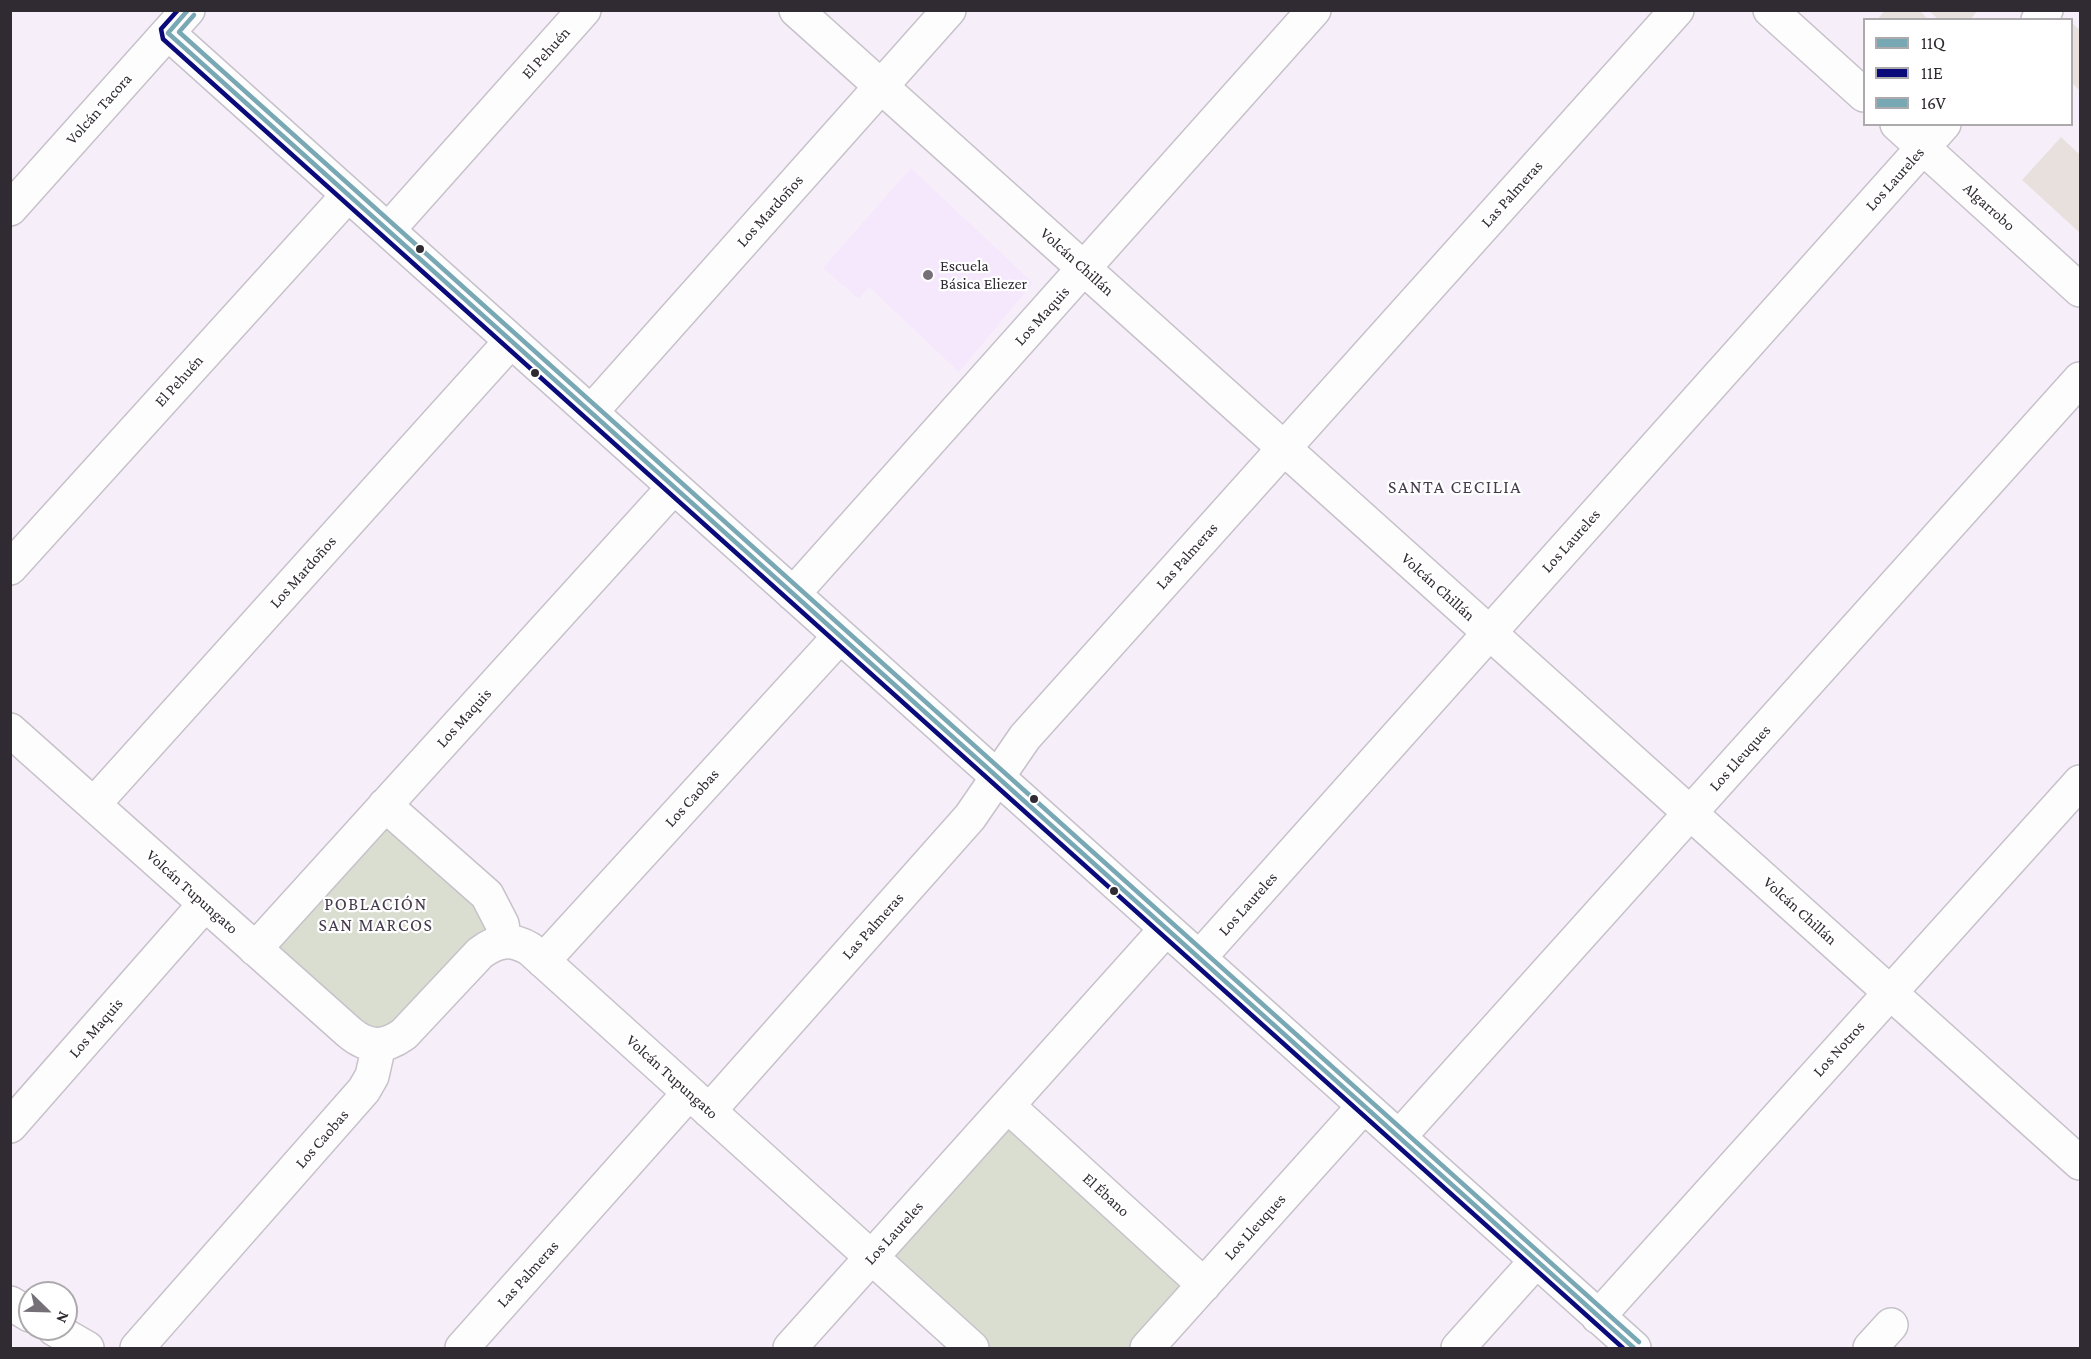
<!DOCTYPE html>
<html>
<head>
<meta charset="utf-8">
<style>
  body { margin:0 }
  #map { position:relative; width:2091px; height:1359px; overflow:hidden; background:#f6eff9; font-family:"Crimson Pro",serif }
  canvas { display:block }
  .frame { position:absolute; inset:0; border:12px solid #302b33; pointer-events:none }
  .legend { position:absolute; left:1863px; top:18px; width:210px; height:108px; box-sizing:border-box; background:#fff; border:2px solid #acaaad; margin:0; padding:8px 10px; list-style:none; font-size:18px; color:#302b33 }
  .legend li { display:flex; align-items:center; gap:12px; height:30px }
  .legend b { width:30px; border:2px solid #acaaad }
  .north { position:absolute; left:18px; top:1281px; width:60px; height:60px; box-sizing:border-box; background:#fff; border:2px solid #acaaad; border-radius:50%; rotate:113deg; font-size:16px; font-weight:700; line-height:24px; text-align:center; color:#302b33 }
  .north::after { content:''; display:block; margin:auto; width:21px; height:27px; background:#757078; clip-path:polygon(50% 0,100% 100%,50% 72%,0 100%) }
</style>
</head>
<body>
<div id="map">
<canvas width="2091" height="1359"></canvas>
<div class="frame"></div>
<ul class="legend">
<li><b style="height:8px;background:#79a8b5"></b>11Q</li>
<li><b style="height:8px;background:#0a0a7a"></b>11E</li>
<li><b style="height:8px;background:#79a8b5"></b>16V</li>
</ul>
<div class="north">N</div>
</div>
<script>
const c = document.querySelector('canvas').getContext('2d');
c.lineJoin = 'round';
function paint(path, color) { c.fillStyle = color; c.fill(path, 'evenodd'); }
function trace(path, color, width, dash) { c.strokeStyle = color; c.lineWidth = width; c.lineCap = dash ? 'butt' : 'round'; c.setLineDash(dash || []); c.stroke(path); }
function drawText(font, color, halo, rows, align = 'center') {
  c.font = font + ' "Crimson Pro",serif'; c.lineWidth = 4.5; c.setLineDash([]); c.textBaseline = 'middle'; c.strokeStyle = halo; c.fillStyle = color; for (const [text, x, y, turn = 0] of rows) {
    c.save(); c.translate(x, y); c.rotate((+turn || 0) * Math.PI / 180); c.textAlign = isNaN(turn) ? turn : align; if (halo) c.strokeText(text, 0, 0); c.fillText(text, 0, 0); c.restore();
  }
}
const built = new Path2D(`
  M911,168l122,115 -74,89 -90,-85 -10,12 -36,-31z`);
const green = new Path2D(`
  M386,810l110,113 -118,119 -118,-93z
  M1009,1111l190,173 -57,64h-165l-100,-91z`);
const building = new Path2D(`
  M1885,10h34l10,10h-52z
  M1928,10h50l-8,10h-31z
  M2072,23l8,7v61l-8,-8z
  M2061,137l19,18v78l-58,-53z`);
const minor = new Path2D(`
  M796,10l1284,1153
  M1770,10l94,85
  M2038,20l8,-10
  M168,33l1466,1315
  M1897,124l183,166
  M10,209l178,-199
  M388,230l196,-220
  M591,412l358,-402
  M10,568l338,-373
  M793,594l521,-584
  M10,730l340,303c18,15 35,15 54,1l76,-81c17,-13 31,-15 50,-4l442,399
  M94,804l417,-463
  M385,805l102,90 15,29 3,16
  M255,949l419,-462
  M1199,958l745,-834
  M543,961l297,-325
  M1008,1106l196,179
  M709,1111l261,-294 55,-80 652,-727
  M10,1126l195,-222
  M1399,1137l681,-758
  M10,1303l20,12
  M1598,1317l482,-535
  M54,1329l33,19
  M137,1348l227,-258 8,-14 7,-31
  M462,1348l227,-255
  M790,1348l376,-419
  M1147,1348l217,-242
  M1458,1348l78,-87
  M1870,1348l21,-23`);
const bus1 = new Path2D(`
  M188,10l-20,23 1466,1315`);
const bus2 = new Path2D(`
  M178,10l-17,19 2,10 1460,1309`);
const bus3 = new Path2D(`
  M194,15l-15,17 1460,1310`);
const markers = [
  [420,249,5,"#302b33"],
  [928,275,6,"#757078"],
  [535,373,5,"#302b33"],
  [1034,799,5,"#302b33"],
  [1114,891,5,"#302b33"]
];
const streetNames = [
  ["El Pehuén",546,53,-48],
  ["Volcán Tacora",99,109,-48],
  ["Los Laureles",1895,179,-48],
  ["Las Palmeras",1512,194,-48],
  ["Algarrobo",1989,207,42],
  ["Los Mardoños",770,211,-48],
  ["Volcán Chillán",1077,262,42],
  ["Los Maquis",1042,316,-48],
  ["El Pehuén",179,381,-48],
  ["Los Laureles",1571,541,-48],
  ["Las Palmeras",1187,556,-48],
  ["Los Mardoños",303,572,-48],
  ["Volcán Chillán",1438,587,42],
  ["Los Maquis",464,718,-48],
  ["Los Lleuques",1740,758,-48],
  ["Los Caobas",692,798,-48],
  ["Volcán Tupungato",192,892,42],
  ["Los Laureles",1248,904,-48],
  ["Volcán Chillán",1800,911,42],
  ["Las Palmeras",873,926,-48],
  ["Los Maquis",96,1028,-49],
  ["Los Notros",1839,1049,-48],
  ["Volcán Tupungato",672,1077,42],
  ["Los Caobas",322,1139,-49],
  ["El Ébano",1106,1195,42],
  ["Los Lleuques",1255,1227,-48],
  ["Los Laureles",894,1233,-48],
  ["Las Palmeras",528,1274,-48]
];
const poiNames = [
  ["Escuela",940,266],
  ["Básica Eliezer",940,284]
];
const neighbourhoodNames = [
  ["SANTA CECILIA",1455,487],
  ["POBLACIÓN",376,904],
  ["SAN MARCOS",376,925]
];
paint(built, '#f5e7fc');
paint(green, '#daded0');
paint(building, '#e8e0dc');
trace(minor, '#c7c1ca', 36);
trace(minor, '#fefdfe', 33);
trace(bus1, '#79a8b5', 4.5);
trace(bus2, '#0a0a7a', 4.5);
trace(bus3, '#79a8b5', 4.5);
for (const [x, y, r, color] of markers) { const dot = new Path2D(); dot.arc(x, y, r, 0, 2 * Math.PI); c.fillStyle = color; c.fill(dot); trace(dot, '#fff', 2); }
drawText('16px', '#302b33', '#fff', streetNames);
drawText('16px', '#302b33', '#fff', poiNames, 'left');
c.letterSpacing = '1.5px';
drawText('18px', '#463a4d', '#fff', neighbourhoodNames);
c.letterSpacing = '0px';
</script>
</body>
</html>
